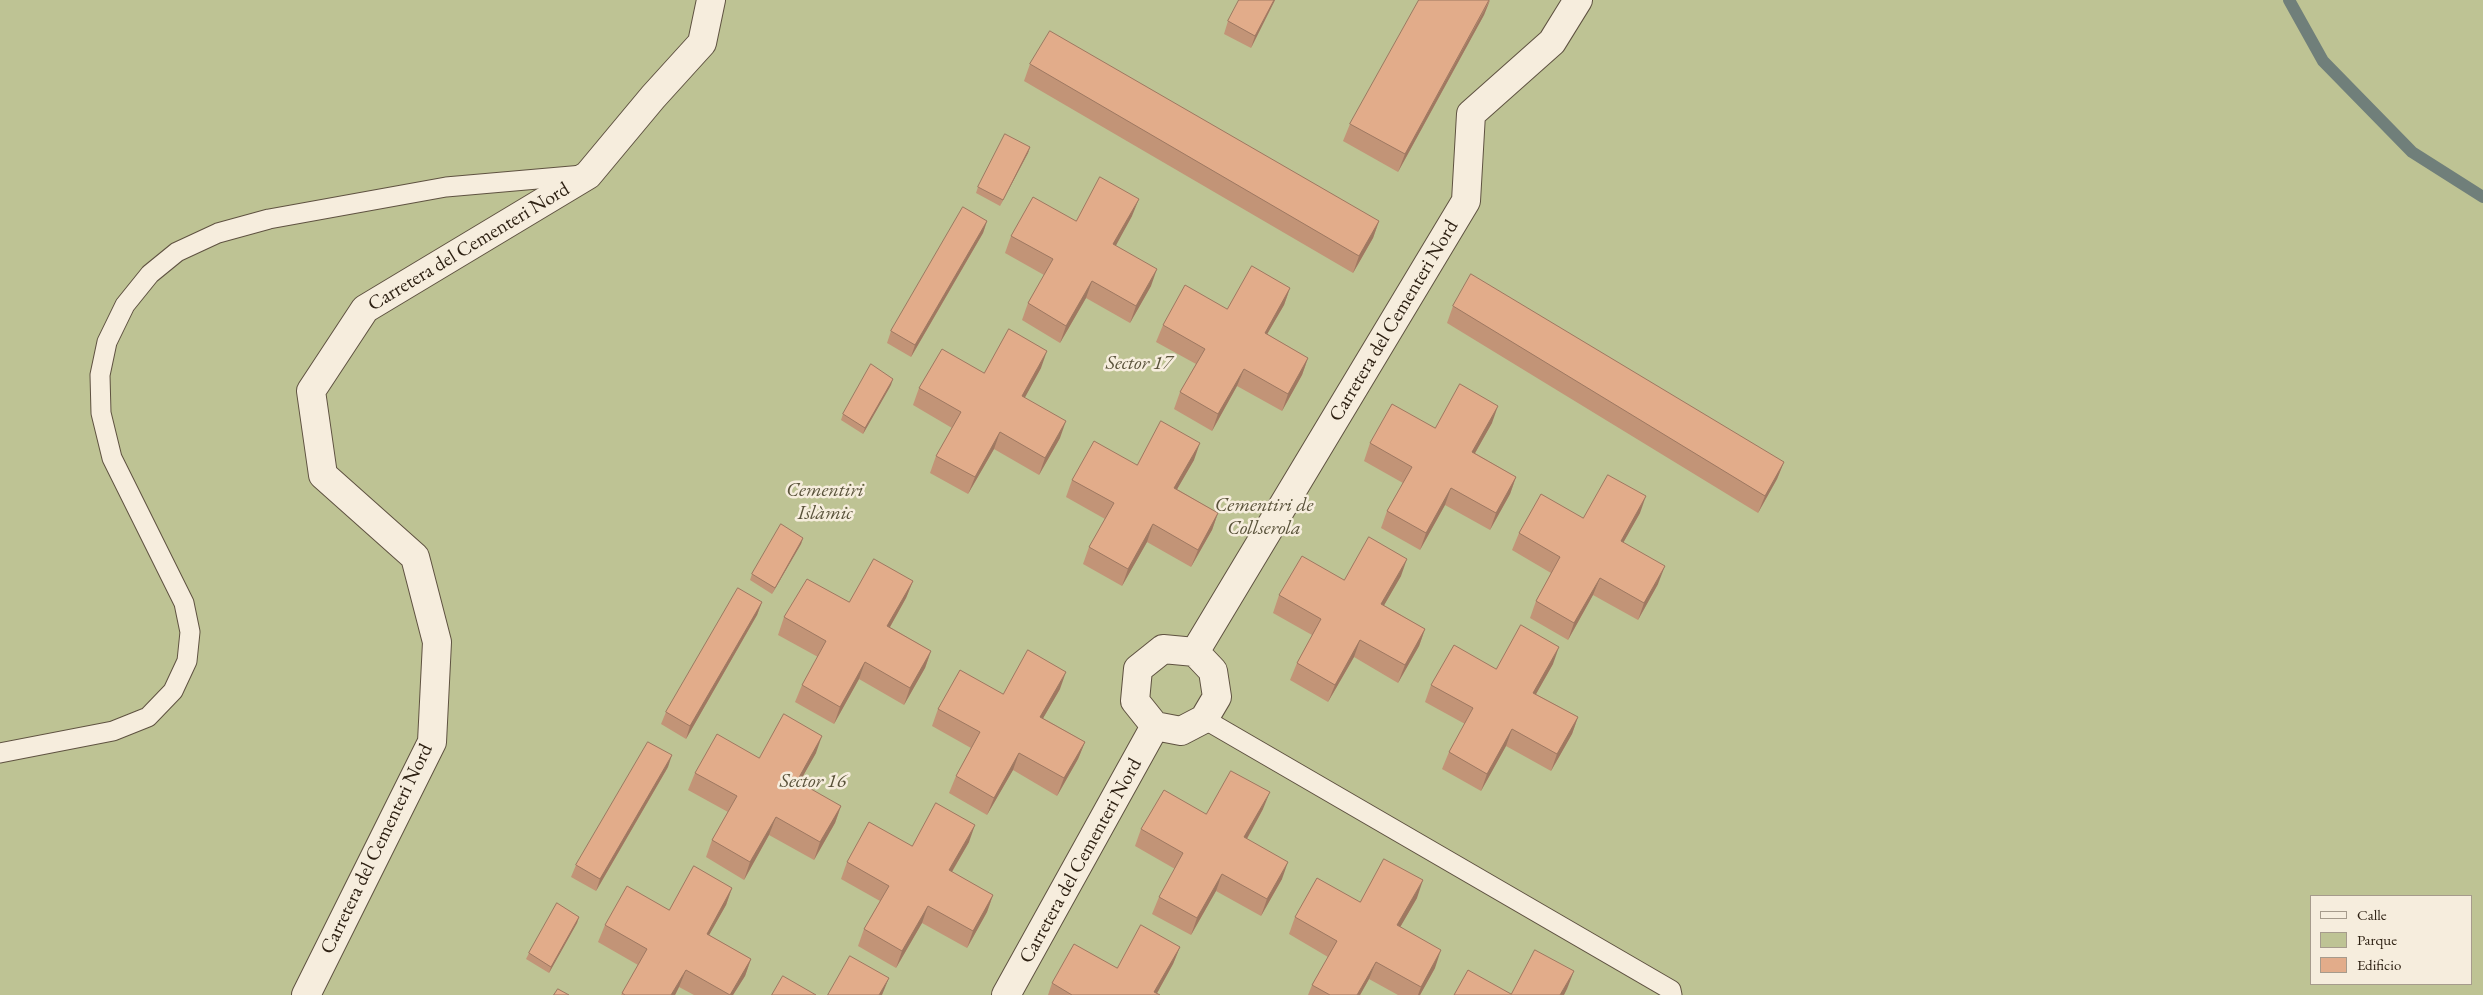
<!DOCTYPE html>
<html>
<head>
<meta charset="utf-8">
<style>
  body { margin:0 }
  #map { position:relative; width:2483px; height:995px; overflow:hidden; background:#f1e4cb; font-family:"EB Garamond",serif }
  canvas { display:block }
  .legend { position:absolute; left:2310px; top:895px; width:162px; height:90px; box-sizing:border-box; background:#f6eddd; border:1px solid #a69b8c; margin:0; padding:6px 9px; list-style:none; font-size:15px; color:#2e2113 }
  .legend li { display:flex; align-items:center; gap:10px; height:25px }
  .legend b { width:25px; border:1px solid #a69b8c }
</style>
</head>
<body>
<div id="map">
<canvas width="2483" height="995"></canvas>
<ul class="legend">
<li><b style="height:6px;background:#f6eddd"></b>Calle</li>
<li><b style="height:14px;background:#bec394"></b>Parque</li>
<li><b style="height:14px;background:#e2ac8a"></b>Edificio</li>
</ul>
</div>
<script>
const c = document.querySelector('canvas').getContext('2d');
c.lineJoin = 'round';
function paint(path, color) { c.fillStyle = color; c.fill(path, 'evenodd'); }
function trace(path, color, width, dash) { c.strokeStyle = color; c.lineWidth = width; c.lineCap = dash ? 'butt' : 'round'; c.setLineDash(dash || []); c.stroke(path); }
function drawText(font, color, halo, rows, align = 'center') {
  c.font = font + ' "EB Garamond",serif'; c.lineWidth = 5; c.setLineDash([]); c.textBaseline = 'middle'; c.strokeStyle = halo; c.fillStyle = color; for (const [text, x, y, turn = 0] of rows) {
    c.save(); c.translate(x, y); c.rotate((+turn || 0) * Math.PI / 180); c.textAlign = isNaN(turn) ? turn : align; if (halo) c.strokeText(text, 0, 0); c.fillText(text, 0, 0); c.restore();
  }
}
const green = new Path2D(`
  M0,0h2483v995h-2483zM2312,896h160v88h-160z`);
const stream = new Path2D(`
  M2289,0l34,61 89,91 71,45`);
const service = new Path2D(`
  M1204,719l467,271 1,5
  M0,753l113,-22 35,-14 25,-26 14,-30 3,-29 -6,-29 -72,-145 -11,-45 -1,-38 7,-33 18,-37 25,-31 27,-22 41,-19 51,-14 177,-32 137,-12`);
const minor = new Path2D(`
  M1163,649l32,3 18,19 4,26 -13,22 -23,12 -26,-5 -20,-25 3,-32z
  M1195,652l271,-451 5,-87 81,-72 26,-42
  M306,995l126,-253 5,-100 -22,-85 -92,-82 -12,-84 54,-82 223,-134 65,-78 49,-54 9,-43
  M1006,995l149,-269`);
const wall = new Path2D(`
  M1275,0l-24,48 -27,-14 4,-13z
  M1490,0l-6,15 -86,157 -55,-31 7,-17z
  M1030,64l349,157 -6,17 -20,35 -329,-192z
  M1030,147l-2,6 -28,53 -24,-13 2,-6z
  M1132,216l-17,30 36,40 -21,37 -44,-25 -26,45 -38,-23 6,-17 16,-28 -39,-22 6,-17 65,-15z
  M987,221l-4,12 -72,124 -24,-14 4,-12z
  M1290,288l-6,17 -17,29 41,24 -6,17 -20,36 -45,-25 -25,45 -38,-22 6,-17 16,-28 -40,-22 7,-17 64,-16z
  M1453,306l331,156 -7,17 -19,34 -311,-190z
  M1041,368l-17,30 36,40 -21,37 -45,-26 -26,45 -38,-21 6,-17 16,-28 -39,-23 6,-17 65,-15z
  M891,385l-28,49 -22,-14 2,-6z
  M1492,423l-17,30 41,24 -6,17 -20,36 -45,-25 -25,45 -39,-22 6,-17 16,-28 -39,-22 6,-18 65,-15z
  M1194,460l-17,29 41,24 -6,17 -21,37 -44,-25 -25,44 -39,-22 6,-17 16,-28 -39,-22 6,-17 65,-15z
  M1640,513l-17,30 35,41 -20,36 -45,-25 -25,45 -38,-22 6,-17 15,-28 -39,-23 7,-17 64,-15z
  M803,538l-2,6 -29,50 -22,-14 2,-6z
  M1401,576l-17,29 41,24 -6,17 -21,37 -44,-26 -26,45 -38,-22 7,-17 15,-28 -39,-22 6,-18 65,-15z
  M913,581l-7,17 -16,29 41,24 -6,17 -21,37 -45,-26 -25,45 -39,-22 7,-17 16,-28 -40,-22 6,-18 65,-15z
  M762,602l-5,13 -71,124 -25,-15 5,-12z
  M1553,664l-17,30 42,23 -6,17 -21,37 -45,-25 -25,45 -39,-22 7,-17 16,-28 -40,-22 6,-17 65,-16z
  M1060,689l-17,29 42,24 -7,17 -21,37 -44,-26 -26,45 -38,-22 7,-17 15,-28 -39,-22 6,-17 65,-15z
  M816,753l-17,30 42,23 -6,17 -21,37 -45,-25 -25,45 -38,-23 6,-17 16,-28 -40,-22 7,-17 64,-15z
  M668,767l-72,124 -25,-14 5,-12z
  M1263,809l-16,30 35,40 -21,37 -45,-25 -25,44 -39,-21 7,-17 16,-28 -40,-23 6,-17 65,-15z
  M969,842l-17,30 41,23 -6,17 -20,36 -45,-25 -26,45 -38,-22 6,-17 16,-28 -39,-22 6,-17 65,-16z
  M732,888l-6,17 -17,30 42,24 -6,17 -12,19h-39l-15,-8 -4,8h-54l17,-30 -40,-23 7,-17 64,-15z
  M1417,898l-17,29 35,41 -15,27h-22l-29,-16 -9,16h-52l4,-10 16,-28 -39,-23 6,-17 65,-15z
  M579,917l-2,6 -28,50 -23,-14 3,-6z
  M1180,947l-7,17 -16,29 3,2h-112l4,-12 65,-15z`);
const shadedWall = new Path2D(`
  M1274,0h1l-24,48 4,-12z
  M1490,0l-6,15 -86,157 7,-18z
  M1030,147l-2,6 -28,53 3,-6z
  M1139,199l-7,17 -25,46 6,-18z
  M987,221l-4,12 -72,124 4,-12z
  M1379,221l-6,17 -20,35 6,-17z
  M1157,269l-6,17 -21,37 6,-17z
  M1092,281l-6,17 -26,45 6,-17z
  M1290,288l-6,17 -26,45 7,-17z
  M1047,351l-6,17 -25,46 6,-18z
  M1308,358l-6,17 -20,36 6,-17z
  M1244,369l-7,17 -25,45 6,-17z
  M893,379l-2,6 -28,49 2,-6z
  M1498,406l-6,17 -26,46 6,-17z
  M1066,421l-6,17 -21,37 6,-17z
  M1000,432l-6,17 -26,45 7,-17z
  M1200,443l-6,17 -26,45 6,-17z
  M1784,462l-7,17 -19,34 7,-17z
  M1516,477l-6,17 -20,36 6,-17z
  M1451,488l-6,17 -25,45 6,-17z
  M1646,496l-6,17 -26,46 7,-18z
  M1218,513l-6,17 -21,37 7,-17z
  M1153,524l-6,18 -25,44 6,-17z
  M803,538l-2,6 -29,50 3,-6z
  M1407,559l-6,17 -26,45 6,-17z
  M1665,566l-7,18 -20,36 6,-17z
  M1600,578l-7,17 -25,45 6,-17z
  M913,581l-7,17 -25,45 6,-17z
  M762,602l-5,13 -71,124 4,-13z
  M1425,629l-6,17 -21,37 7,-18z
  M1360,640l-6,17 -26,45 7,-17z
  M1559,647l-6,17 -26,46 6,-17z
  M931,651l-6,17 -21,37 6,-17z
  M865,662l-6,17 -25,45 6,-17z
  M1066,672l-6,17 -26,45 6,-17z
  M1578,717l-6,17 -21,37 6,-17z
  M1512,729l-6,17 -25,45 6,-17z
  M822,736l-6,17 -26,46 7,-18z
  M1085,742l-7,17 -21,37 7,-18z
  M1019,753l-6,17 -26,45 7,-17z
  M672,755l-4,12 -72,124 4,-12z
  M1270,792l-7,17 -25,46 6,-18z
  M841,806l-6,17 -21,37 6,-18z
  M776,817l-7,18 -25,45 6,-18z
  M975,825l-6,17 -26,45 6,-17z
  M1288,862l-6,17 -21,37 6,-17z
  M1222,874l-6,17 -25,44 6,-17z
  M1423,880l-6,18 -26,45 6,-18z
  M732,888l-6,17 -26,46 7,-17z
  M993,895l-6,17 -20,36 6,-17z
  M928,906l-6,17 -26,45 6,-17z
  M579,917l-2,6 -28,50 2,-6z
  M1180,947l-7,17 -17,31 -2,-3z
  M1441,950l-6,18 -15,27h-2l3,-8z
  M751,959l-6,17 -12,19h-3z
  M1376,962l-7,17 -9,16h-3z
  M686,970l-7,17 -4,8h-4z
  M1574,971l-7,18 -3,6h-4z
  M889,978l-7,17h-3z`);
const building = new Path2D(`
  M1239,0h35l-19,36 -27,-15z
  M1419,0h70l-84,154 -55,-30z
  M1050,31l329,190 -20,35 -329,-192z
  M1005,134l25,13 -27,53 -25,-13z
  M1100,177l39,22 -26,45 44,25 -21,37 -44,-25 -26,45 -38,-23 25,-44 -42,-23 22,-39 43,24z
  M963,207l24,14 -72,124 -24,-14z
  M1252,266l38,22 -25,45 43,25 -20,36 -44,-25 -26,45 -38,-22 25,-43 -42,-24 22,-40 42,24z
  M1471,274l313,188 -19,34 -312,-190z
  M1009,329l38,22 -25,45 44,25 -21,37 -45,-26 -25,45 -39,-21 25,-44 -42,-24 23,-39 42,24z
  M871,364l22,15 -28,49 -22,-14z
  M1460,384l38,22 -26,46 44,25 -20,36 -45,-25 -25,45 -39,-22 25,-44 -42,-24 22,-39 43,24z
  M1161,421l39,22 -26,45 44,25 -20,37 -45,-26 -25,45 -39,-22 25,-44 -42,-23 22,-39 43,24z
  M1608,475l38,21 -25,45 44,25 -21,37 -44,-25 -26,45 -38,-22 24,-44 -41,-24 22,-39 42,24z
  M781,524l22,14 -28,50 -23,-14z
  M1369,537l38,22 -26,45 44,25 -20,36 -45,-25 -25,45 -38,-22 24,-44 -42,-24 23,-39 42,24z
  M874,559l39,22 -26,45 44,25 -21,37 -45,-26 -25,45 -38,-22 24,-44 -42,-24 23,-38 42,23z
  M738,588l24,14 -72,124 -24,-14z
  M1521,625l38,22 -26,46 45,24 -21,37 -45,-25 -25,45 -38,-22 24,-44 -42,-23 23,-40 42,24z
  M1028,650l38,22 -26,45 45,25 -21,36 -45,-25 -25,45 -38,-22 24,-44 -42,-23 22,-39 43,24z
  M784,714l38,22 -25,45 44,25 -21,36 -44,-25 -26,45 -38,-22 25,-44 -42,-23 22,-39 42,24z
  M648,742l24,13 -72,124 -24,-14z
  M1231,771l39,21 -26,45 44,25 -21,37 -45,-25 -25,44 -38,-21 24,-44 -42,-24 23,-39 42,24z
  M936,803l39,22 -26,45 44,25 -20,36 -45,-25 -26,45 -38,-22 25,-43 -42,-24 22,-40 43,24z
  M1384,859l39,21 -26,45 44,25 -20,37 -45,-25 -19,33h-27l-18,-10 25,-44 -42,-24 22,-39 43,24z
  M694,866l38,22 -25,46 44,25 -21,36 -44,-25 -15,25h-46l-3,-2 25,-44 -42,-24 22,-39 42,24z
  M557,903l22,14 -28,50 -22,-14z
  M1141,925l39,22 -26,45 6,3h-88l-20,-12 22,-39 43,24z
  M1535,950l39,21 -14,24h-106l14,-25 43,24z
  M850,956l39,22 -10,17h-51z
  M783,976l33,19h-44z
  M558,989l11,6h-15z`);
const streetNames = [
  ["Carretera del Cementeri Nord",469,247,-31],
  ["Carretera del Cementeri Nord",1394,321,-59],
  ["Carretera del Cementeri Nord",377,849,-64],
  ["Carretera del Cementeri Nord",1081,861,-61]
];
const parkNames = [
  ["Sector 17",1139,364],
  ["Cementiri",825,491],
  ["Islàmic",825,514],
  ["Cementiri de",1264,506],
  ["Collserola",1264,529],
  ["Sector 16",813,782]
];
paint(green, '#bec394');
trace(stream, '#707f7a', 12);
trace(service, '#5f5241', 21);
trace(minor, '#5f5241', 30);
trace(service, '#f6eddd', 19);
trace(minor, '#f6eddd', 28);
paint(wall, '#c29477');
paint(shadedWall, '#9e7861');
paint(building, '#e2ac8a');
trace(building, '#9e7861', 1);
drawText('20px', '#2e2113', '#f6eddd', streetNames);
drawText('italic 20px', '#59523a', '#f6eddd', parkNames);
</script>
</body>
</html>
